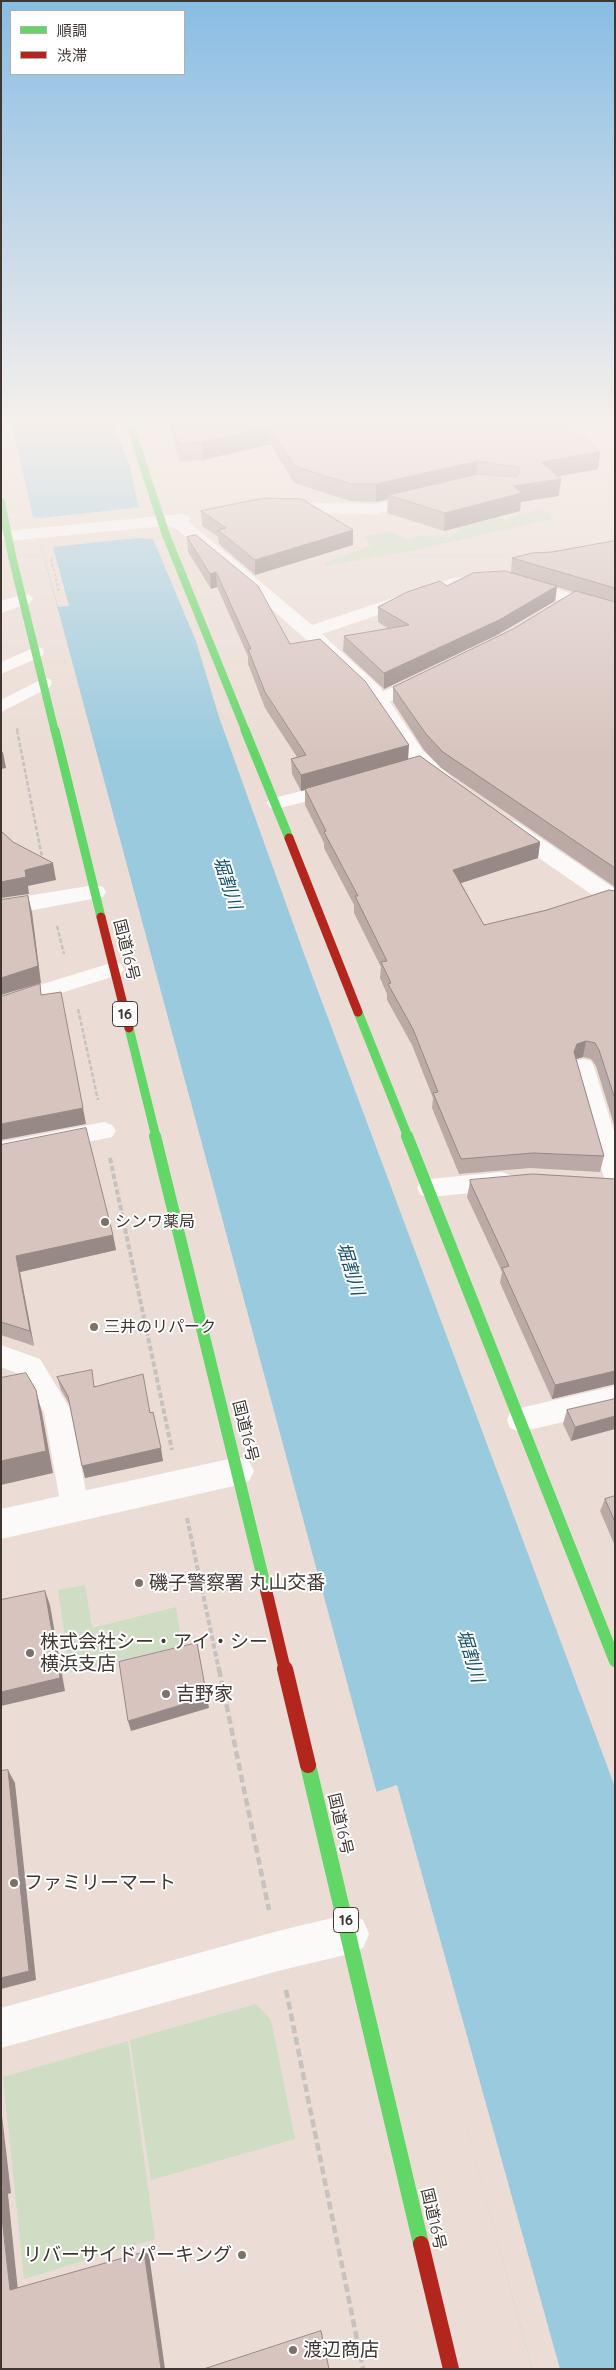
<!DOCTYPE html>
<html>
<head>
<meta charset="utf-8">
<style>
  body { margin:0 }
  #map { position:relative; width:616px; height:2370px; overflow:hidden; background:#ebddd5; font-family:Quicksand,"Noto Sans JP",sans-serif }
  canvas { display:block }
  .frame { position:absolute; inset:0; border:2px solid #413732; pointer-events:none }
  .legend { position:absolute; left:10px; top:10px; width:175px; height:65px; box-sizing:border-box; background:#fff; border:1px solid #b3afad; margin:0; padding:6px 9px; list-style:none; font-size:15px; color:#413732 }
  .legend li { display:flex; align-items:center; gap:10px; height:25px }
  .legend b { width:25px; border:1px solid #b3afad }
</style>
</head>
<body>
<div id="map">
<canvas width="616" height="2370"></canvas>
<div class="frame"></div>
<ul class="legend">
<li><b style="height:6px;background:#63d668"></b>順調</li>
<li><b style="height:6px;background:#b3261e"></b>渋滞</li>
</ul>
</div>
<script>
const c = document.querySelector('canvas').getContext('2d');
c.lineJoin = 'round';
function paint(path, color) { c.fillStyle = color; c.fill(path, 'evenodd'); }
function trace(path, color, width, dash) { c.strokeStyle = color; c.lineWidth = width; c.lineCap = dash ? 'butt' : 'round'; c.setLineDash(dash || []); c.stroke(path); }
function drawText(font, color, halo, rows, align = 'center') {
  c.font = font + ' Quicksand,"Noto Sans JP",sans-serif'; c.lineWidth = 4; c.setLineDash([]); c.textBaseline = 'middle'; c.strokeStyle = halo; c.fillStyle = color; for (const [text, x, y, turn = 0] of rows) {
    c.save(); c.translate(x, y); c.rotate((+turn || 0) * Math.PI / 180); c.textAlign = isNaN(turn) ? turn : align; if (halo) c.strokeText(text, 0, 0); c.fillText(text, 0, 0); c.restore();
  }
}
const green = new Path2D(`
  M486,509l18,12 31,-12 14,3 3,7 -141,32 -84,15 -3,-3 46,-17 -6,-10 27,-5 16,9 12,-4 31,1 10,-7 -3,-6z
  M85,1585l7,43 84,-21 6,39 -112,26 -12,-82z
  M256,2004l15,16 24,119 -144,41 -21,-140z
  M128,2041l27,198 -131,40 -21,-202z`);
const water = new Path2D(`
  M11,422h101l17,41 9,40 58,138 23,76 84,234 312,836v582h-83l-428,-1589 -71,-263z`);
const pier = new Path2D(`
  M142,507l13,32 -18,-1 -84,9 16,59 -11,1 -25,-90 8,1z
  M397,1785l163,584h-28l-156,-577z`);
const pathFar3 = new Path2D(`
  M51,559l8,33
  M17,728l1,4`);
const pathFar2 = new Path2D(`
  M17,730l26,132
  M57,926l7,28
  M78,1009l20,91`);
const pathFar1 = new Path2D(`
  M110,1158l62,292
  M187,1518l32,152`);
const path = new Path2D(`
  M219,1669l50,241
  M286,1990l77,379`);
const lane = new Path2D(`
  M36,647l6,1 2,4 -2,4 -41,18v-12z
  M423,674l6,1 2,4 -2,4 -44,21h-12l-3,-4 3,-4z
  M44,678l6,1 2,4 -2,4 -49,25v-12z
  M335,783l6,2 3,4 -3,4 -65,16 -7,-2 -2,-4 2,-4z
  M114,962l7,2 3,5 -3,5 -120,38v-15z
  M583,1059l8,2 3,6 21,68v49l-8,-3 -4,-6 -31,-108 3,-6z
  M104,1122l8,3 4,6 -4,6 -111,23v-18z
  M502,1172l8,3 4,6 -4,6 -8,3 -73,7 -8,-2 -4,-7 4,-7 8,-2z
  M1,1345l39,14 30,50 19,98 -4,9 -10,4 -10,-4 -4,-9 -17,-95 -22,-37 -21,-8z
  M615,1386v24l-95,22 -10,-4 -3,-8 3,-8 10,-4z`);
const street = new Path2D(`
  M423,493l6,1 2,4 -2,4 -53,12 -96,-2 -6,-1 -2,-4 2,-4 6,-1 96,2z
  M181,514l6,1 3,4 -2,2 124,104 141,-47 52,-4 110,32v11l-111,-33 -43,3 -139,47 58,53 43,64 34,31 -4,4c-34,9 -68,-68 -87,-90 -12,-16 -30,-29 -44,-42 -47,-44 -98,-84 -147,-126l-10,-2 -157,15 -7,-2 1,-7 6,-1z
  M24,594l6,1 3,4 -3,4 -29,10v-12z
  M509,820l8,2 98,67v18l-8,-2 -106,-73 -3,-5 3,-5z
  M95,885l8,2 3,5 -3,5 -102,19v-16z
  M238,1457l11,4 5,10 -5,10 -11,4 -237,54v-30z
  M349,1914l14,6 6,14 -6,14 -14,6 -71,17 -277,77v-40l277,-77z`);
const fastFar3 = new Path2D(`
  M129,422l37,113 80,197
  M1,502l11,54 43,176`);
const fastFar2 = new Path2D(`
  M55,730l46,187
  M245,730l44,108
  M358,1012l50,125
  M129,1028l27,109`);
const fastFar1 = new Path2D(`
  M155,1136l111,454
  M407,1136l208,525`);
const fast = new Path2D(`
  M308,1765l113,479`);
const jamFar2 = new Path2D(`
  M289,838l69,174
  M101,917l28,111`);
const jamFar1 = new Path2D(`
  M266,1590l19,80`);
const jam = new Path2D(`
  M285,1669l23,96
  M421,2244l30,125`);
const wall = new Path2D(`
  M169,422h258l1,2 8,4 -5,-6h136l33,30 -2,17 -39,7v20l-38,6 -1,9 -76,20 -57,-18 1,-14 -12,3 -26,-1 -56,-18 -24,-39 -67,16 -24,2z
  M201,511l152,19v15l-98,30 -36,-31 -1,-7 -16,-11z
  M187,537l103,107 118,116 132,82 -2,16 -77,25 23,42 63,-15 68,-19v237l-19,-62 -5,-7 -8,-2 -7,2 28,97 -4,16 -70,-4 -71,6 -27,-66 1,-10 -21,-53 -25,-45v-6l-7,-16 1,-11 -27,-54v-8l-30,-57v-5l-19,-38v-15l-4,1 -9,-17 -1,-15 6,-2 -32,-49 -17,-44v-8l-31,-69 -6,2 -23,-37z
  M615,541v346l-174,-119 -17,-18 -31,-48v-15l120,-58 61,-37 -17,-5 -2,14 -58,34 -113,54 -41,-38 1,-15 45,-7 -11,-7v-15l69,-21 64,-14 1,-14z
  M1,1145l112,90 3,15 -96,22 14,74 -33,-11z
  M615,1179v205l-63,15 -52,-116 2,-11 -35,-75 3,-15z
  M57,1377l38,9 55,27 13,48 -78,17 -14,-71 -10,-17z
  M615,1399l-44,42 -8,-17 4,-14z
  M615,1496v50l-15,-35 5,-12z`);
const shadedWall = new Path2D(`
  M270,427v17l-67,16 -1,-18z
  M600,452l-2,17 -60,11 3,-18z
  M478,461l-1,17 -89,17v4l-12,3v-18z
  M561,479l-2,17 -38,6 -1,9 -76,20 1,-18 68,-27z
  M353,530v15l-98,30v-15z
  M216,572l1,15 -6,2 -1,-15z
  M557,586l-2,15 -58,34 -113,54v-16z
  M409,745l-1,16 -107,30v-16z
  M3,752l3,16 -5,1v-16z
  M540,842l-2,16 -86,28 1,-16z
  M53,863l3,17 -28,6 1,8 -28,4v-16l24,-12z
  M28,896l4,16 9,71 -40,12v-17z
  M586,1041l-3,16 -10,3 1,-8 3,-8z
  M83,1108l3,16 -85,16v-16z
  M113,1235l3,15 -96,22 14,74 -4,-15 -14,-75z
  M615,1371v13l-63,15 3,-14z
  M36,1390l6,23 11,60 -52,12v-24z
  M615,1416v13l-44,12 4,-14z
  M161,1448l2,13 -78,17 -3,-12z
  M45,1591l5,14 15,86 -64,15v-14z
  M207,1697l2,11 -78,23 -3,-10z
  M8,1770l7,13 21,197 -35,9z
  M1,2107l10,86 -3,1 10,97 -8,-1 -9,-81z
  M144,2252l5,2 16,115h-4z`);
const building = new Path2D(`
  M172,422h255l1,2 15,7 9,-4v-3l-3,-2h118l33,30 -59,10 20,17 -48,7 9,7 -77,20 -57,-18 91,-21 37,3 4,-5 -2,-5 -40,-6 -102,23h-25l-57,-18 -24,-39 -68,15 -24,2z
  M264,498l38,1 51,31 -98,30 -37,-30 8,-2 -25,-17z
  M196,535l62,51 32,58 30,-5 45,42 44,64 -108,30 -10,-16 15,-4 -41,-63 -17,-43h3l-35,-77 -6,2 -23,-37z
  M615,541v47l-103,-30 20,-5 20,-1z
  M505,571l52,15 -58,34 -115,53 -40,-37 65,-11 -31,-18 29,-15 33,-11 7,5 26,-13z
  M576,591l39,11v266l-172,-116 -17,-18 -33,-47 120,-58z
  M420,756l120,86 -87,28 31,55 63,-15 62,-20 6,1v208l-16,-49 -4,-7 -9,-2 -9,3 -3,8 30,104 -71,-3 -72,6 -28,-66 5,-1 -25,-63 -25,-45 3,-1 -10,-21 6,-1 -32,-65h3l-34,-64 2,-1 -21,-42z
  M1,831l12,11 40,21 -28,7 1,7 -25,5z
  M28,896l10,70 -37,12v-78z
  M40,984l1,11 20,-3 22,116 -82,16v-127z
  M86,1128l27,107 -97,21 14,75 -29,-9v-177z
  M533,1174l82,5v192l-60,14 -53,-117 7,-2 -39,-84v-2z
  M92,1370l2,17 49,-13 7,39 3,-1 8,36 -79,18 -14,-70 -11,-19z
  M26,1373l10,17 10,61 -45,10v-83z
  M615,1399v17l-40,11 -8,-17z
  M615,1496v26l-10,-23z
  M45,1591l15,87 -59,14v-92z
  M197,1643l10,54 -79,24 -9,-59z
  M8,1770l21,201 -28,7v-207z
  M1,2174l2,15h-2z
  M1,2209l9,81 134,-38 17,117h-160z
  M321,2331l8,38h-125z`);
const markers = [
  [105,1222,5,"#7c716b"],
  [94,1327,5,"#7c716b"],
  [139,1583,5,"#7c716b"],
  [30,1653,5,"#7c716b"],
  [166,1694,5,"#7c716b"],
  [14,1883,5,"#7c716b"],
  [242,2255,5,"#7c716b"],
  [293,2350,5,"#7c716b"]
];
const shields = [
  [125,1014,25],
  [346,1920,25]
];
const shieldNames = [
  ["16",125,1014],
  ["16",346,1920]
];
const streetNames = [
  ["国道16号",126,950,76],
  ["国道16号",245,1431,76],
  ["国道16号",340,1824,77],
  ["国道16号",433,2219,77]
];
const poiNames = [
  ["シンワ薬局",115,1222],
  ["三井のリパーク",104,1327]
];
const waterNames = [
  ["堀割川",227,883,72],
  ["堀割川",350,1269,73],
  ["堀割川",470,1656,73]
];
const nearPoinames = [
  ["磯子警察署 丸山交番",149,1583],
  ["株式会社シー・アイ・シー",40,1642],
  ["横浜支店",40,1664],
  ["吉野家",176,1694],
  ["ファミリーマート",24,1883],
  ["リバーサイドパーキング",232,2255,"right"],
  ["渡辺商店",303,2350]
];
paint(green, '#ceddc4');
paint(water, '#9acade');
paint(pier, '#ebddd5');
trace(pathFar3, '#c5c2bf', 2, [3, 2]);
trace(pathFar2, '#c5c2bf', 2.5, [4.5, 2]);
trace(pathFar1, '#c5c2bf', 4, [5.5, 2.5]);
trace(path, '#c5c2bf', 4.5, [8, 4]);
paint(lane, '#fcfaf9');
paint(street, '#fcfaf9');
trace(fastFar3, '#63d668', 8);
trace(fastFar2, '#63d668', 9);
trace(fastFar1, '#63d668', 12);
trace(fast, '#63d668', 16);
trace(jamFar2, '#b3261e', 9);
trace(jamFar1, '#b3261e', 12);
trace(jam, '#b3261e', 16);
paint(wall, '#baa9a4');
paint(shadedWall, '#978986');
paint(building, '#d8c4bf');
trace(building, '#978986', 1);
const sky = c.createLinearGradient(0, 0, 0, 754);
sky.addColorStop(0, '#89bde4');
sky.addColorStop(0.56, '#f6f0ec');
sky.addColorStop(1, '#f6f0ec00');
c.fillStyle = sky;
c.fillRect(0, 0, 616, 754);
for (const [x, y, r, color] of markers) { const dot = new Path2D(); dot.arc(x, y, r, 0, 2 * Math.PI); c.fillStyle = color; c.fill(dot); trace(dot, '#fff', 2); }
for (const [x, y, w] of shields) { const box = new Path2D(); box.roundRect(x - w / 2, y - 12.5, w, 25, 4); c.fillStyle = '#fff'; c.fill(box); trace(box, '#413732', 1); }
drawText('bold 15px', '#413732', null, shieldNames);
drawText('16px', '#413732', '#fff', streetNames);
drawText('16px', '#413732', '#fff', poiNames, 'left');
drawText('italic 18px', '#155268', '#fff', waterNames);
drawText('19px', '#413732', '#fff', nearPoinames, 'left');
</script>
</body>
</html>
